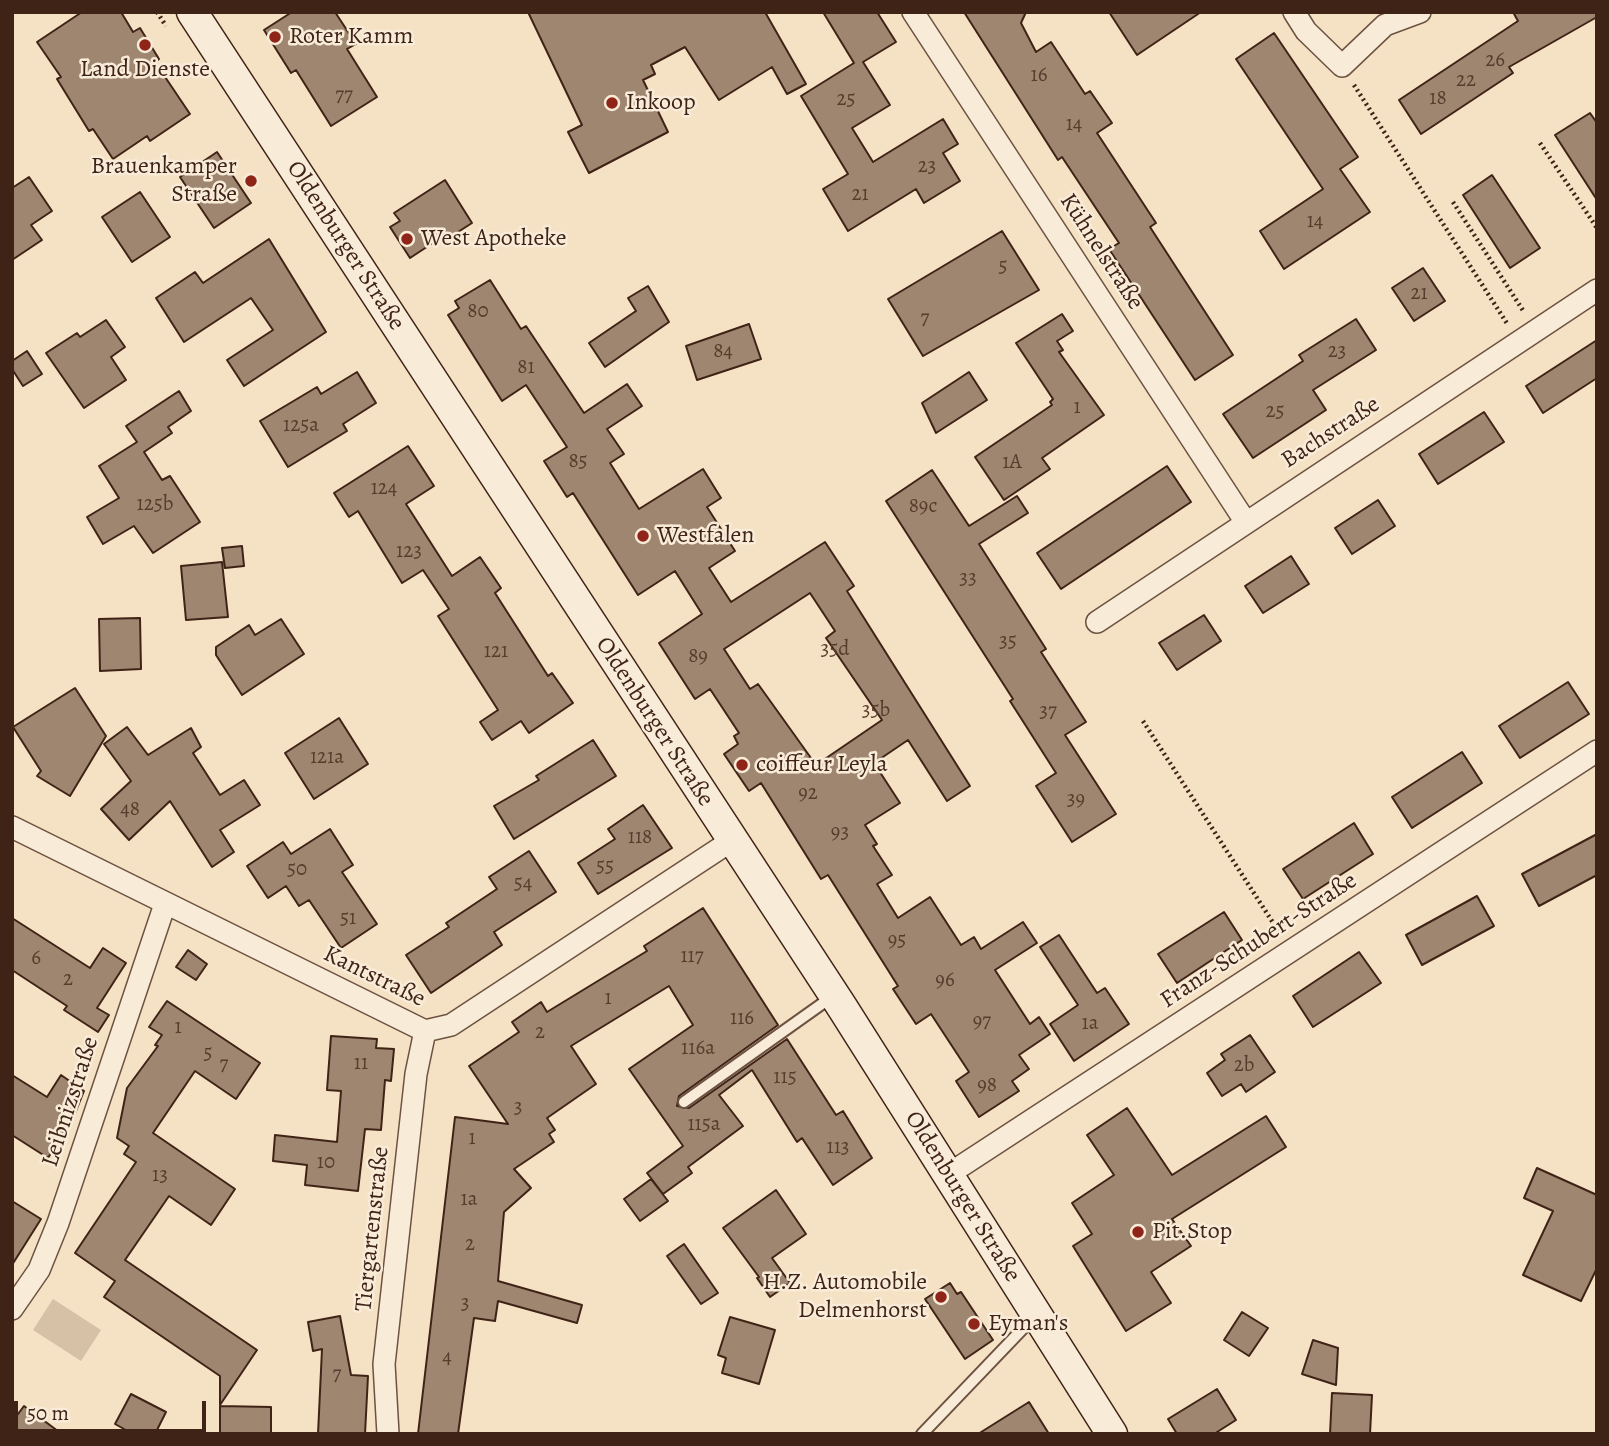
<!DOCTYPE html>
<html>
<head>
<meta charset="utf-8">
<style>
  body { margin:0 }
  #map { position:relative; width:1609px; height:1446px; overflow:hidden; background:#f5e1c3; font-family:Alegreya,serif }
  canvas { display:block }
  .frame { position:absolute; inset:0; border:14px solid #402317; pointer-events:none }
  .scale { position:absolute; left:14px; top:1401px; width:192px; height:32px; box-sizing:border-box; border:4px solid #402317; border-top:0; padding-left:9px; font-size:21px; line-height:24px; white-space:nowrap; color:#402317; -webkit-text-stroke:5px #f8ecd8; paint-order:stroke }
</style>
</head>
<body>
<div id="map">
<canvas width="1609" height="1446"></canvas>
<div class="frame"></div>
<div class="scale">50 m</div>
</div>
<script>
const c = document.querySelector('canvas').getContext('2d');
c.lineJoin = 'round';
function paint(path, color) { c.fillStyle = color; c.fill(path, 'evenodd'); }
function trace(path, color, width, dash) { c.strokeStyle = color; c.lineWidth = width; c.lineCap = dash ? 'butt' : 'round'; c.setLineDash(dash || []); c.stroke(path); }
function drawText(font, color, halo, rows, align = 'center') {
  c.font = font + ' Alegreya,serif'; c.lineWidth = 5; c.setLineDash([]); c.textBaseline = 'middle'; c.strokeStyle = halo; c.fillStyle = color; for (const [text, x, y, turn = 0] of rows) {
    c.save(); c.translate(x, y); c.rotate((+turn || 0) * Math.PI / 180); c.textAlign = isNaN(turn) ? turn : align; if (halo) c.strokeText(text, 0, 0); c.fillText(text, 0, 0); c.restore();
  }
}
const green = new Path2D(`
  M53,1299l48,31 -20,31 -48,-31z`);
const building = new Path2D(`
  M82,12h39l12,20 7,-4 19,31 -4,3 35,52 -40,27 -3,-5 -34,23 -20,-30 -4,2 -32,-52 4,-2 -24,-35z
  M292,12h43l21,32 -9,5 30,48 -46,29 -35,-56 -5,3 -27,-43z
  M528,12h237l41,72 -19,10 -15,-27 -53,33 -34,-53 -34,18 4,9 -12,6 25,52 -79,41 -21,-41 14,-7z
  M823,12h54l19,30 -33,20 27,43 -38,23 21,34 70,-43 15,25 -15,9 17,28 -36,22 -8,-14 -68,42 -25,-42 25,-15 -47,-78 53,-33z
  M964,12h62l-5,11 15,29 15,-10 34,52 5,-3 22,32 -15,10 59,90 -6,4 83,128 -38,25 -86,-131 10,-6 -57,-86 -4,3z
  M1109,12h92l-64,43z
  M1513,12h84v5l-88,50 4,6 -92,61 -22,-34 119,-79z
  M1274,33l84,124 -18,12 30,43 -86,57 -24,-38 63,-42 -87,-130z
  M1590,113l7,10v77l-42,-65z
  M217,152l34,51 -37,25 -34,-51z
  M1492,175l48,73 -30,20 -47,-73z
  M29,177l23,34 -21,14 11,15 -30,20v-72z
  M445,180l27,43 -28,18 -2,-4 -32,21 -20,-31 10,-6 -6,-8z
  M140,192l30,45 -38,25 -30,-45z
  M1002,231l37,59 -116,66 -35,-57z
  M269,239l57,93 -82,54 -17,-26 46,-30 -22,-32 -67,44 -28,-44 39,-26 8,11z
  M1423,268l22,33 -31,20 -22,-33z
  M490,280l31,49 5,-3 58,87 43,-29 15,22 -35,23 17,25 -14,9 29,46 64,-40 18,29 -14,9 28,44 -26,17 22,34 94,-60 29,44 -7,5 123,195 -23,15 -39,-61 -34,23 26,40 -35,22 12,19 -4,2 19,29 -15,9 21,34 32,-21 31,48 13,-8 7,12 42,-27 14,21 -42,27 35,54 9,-7 11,17 -31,21 10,14 -17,12 7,10 -40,26 -23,-36 13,-9 -38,-58 -15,10 -23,-35 5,-3 -70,-111 -7,4 -60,-96 -12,8 -25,-37 14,-10 -4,-8 5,-3 -29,-44 -15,10 -36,-56 43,-29 -27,-43 -37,24 -65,-102 -6,4 -23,-36 23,-14 -41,-62 -24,16 -54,-86 11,-7 -4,-7zM810,593l25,38 -9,7 56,82 -66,45 -58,-81 -8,5 -26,-40z
  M648,286l21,36 -64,45 -16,-24 47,-32 -8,-13z
  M1062,314l11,17 -16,10 6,9 -4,2 45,63 -62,43 8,11 -46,31 -29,-43 77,-52 -2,-3 3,-3 -37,-56z
  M1356,319l20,31 -63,40 13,20 -73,48 -30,-44 80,-53 -4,-6z
  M106,320l19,27 -14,10 15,23 -42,28 -38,-55 31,-20 3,4z
  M749,324l12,35 -64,21 -11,-34z
  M1597,340v38l-54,35 -17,-27z
  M27,351l15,23 -19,12 -11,-17v-8z
  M357,372l19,31 -33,21 4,7 -59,36 -28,-46 57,-34 4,7z
  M969,372l18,28 -51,33 -14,-30z
  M179,391l12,20 -23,16 4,6 -28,19 18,28 8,-4 30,46 -47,31 -19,-27 -31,18 -16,-27 32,-19 -20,-32 38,-24 -11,-16z
  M1484,412l20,30 -66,42 -19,-30z
  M408,446l26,40 -28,18 46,72 28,-19 21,31 -6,5 53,83 4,-3 21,30 -44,30 -8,-12 -29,19 -12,-18 18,-12 -60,-94 11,-7 -26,-39 -21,13 -44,-72 -9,6 -15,-24z
  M1167,466l24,36 -130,87 -24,-36z
  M932,470l37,56 48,-30 11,17 -49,31 67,105 -5,3 45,70 -21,13 51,79 -44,28 -36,-56 20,-13 -46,-72 3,-2 -127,-198z
  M1378,500l17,26 -43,28 -17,-26z
  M242,546l2,20 -19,2 -3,-20z
  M1291,556l18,28 -46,29 -18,-27z
  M222,562l6,55 -42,3 -5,-54z
  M1204,615l17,26 -44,29 -18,-27z
  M140,618l1,51 -41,2 -1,-52z
  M281,619l23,35 -62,41 -26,-40v-8l33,-22 6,10z
  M1568,682l21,32 -69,44 -21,-32z
  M75,688l31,48 -36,60 -33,-20 4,-5 -28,-44z
  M339,718l29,46 -54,35 -29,-46z
  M127,727l21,28 43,-27 10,19 -8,6 27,42 24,-15 16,25 -40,25 14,22 -22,15 -42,-66 -41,39 -28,-31 30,-28 -27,-37z
  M593,740l23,36 -102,63 -20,-33 45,-26 -3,-4z
  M1462,752l20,31 -70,45 -20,-31z
  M643,805l29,43 -74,46 -20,-31 37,-24 -7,-10z
  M1354,823l19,31 -70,45 -20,-30z
  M330,829l23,36 -11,7 35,52 -36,24 -32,-48 -10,6 -13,-20 -18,12 -21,-32 36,-24 8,12z
  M1597,834v41l-58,31 -17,-32z
  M529,851l27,41 -62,40 8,13 -71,48 -25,-38 43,-28 -3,-4 51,-34 -8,-12z
  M1477,896l17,30 -72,39 -16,-30z
  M703,908l75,117 -99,71 -2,10 12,2 98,-69 49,76 7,-4 29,47 -39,27 -31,-47 -5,4 -45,-72 -33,25 24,31 -55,41 4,6 -29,21 -16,-21 36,-27 -54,-77 64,-44 -24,-39 -98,60 25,38 -49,34 8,12 -6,4 5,8 -40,27 17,19 -27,24 -6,69 84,24 -5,18 -79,-22 -3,20 -21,-3 -16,116h-40l37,-317 53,7 -39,-58 50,-34 -7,-10 29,-20 6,10 100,-61 -3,-5z
  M1224,912l18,28 -65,43 -19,-29z
  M12,918l78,50 13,-20 23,15 -29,45 12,7 -11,17 -34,-22 3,-4 -55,-36z
  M1059,935l38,58 8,-5 24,36 -55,37 -24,-37 28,-19 -38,-58z
  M188,950l19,14 -11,16 -20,-13z
  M1359,952l22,31 -68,44 -20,-31z
  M167,1001l93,62 -24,36 -41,-28 -42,62 82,56 -24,36 -42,-29 -44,64 132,90 -37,55v-29l-116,-79 11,-16 -40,-28 61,-91 -12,-8 5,-8 -12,-8 10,-50 31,-42 -3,-1 7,-10 -13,-8z
  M1250,1035l25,37 -29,20 -5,-8 -19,12 -15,-23 18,-13 -4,-6z
  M331,1036l46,3 -1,9 18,1 -3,32 -6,-1 -4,50 -16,-1 -7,62 -53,-6 2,-20 -34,-4 2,-26 62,7 4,-51 -14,-1z
  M12,1075l35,22 14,-22 23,16 -10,25 -26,42 -36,-23z
  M1127,1108l45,67 94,-59 20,31 -114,72 19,27 -40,26 20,31 -45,28 -53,-85 19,-12 -20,-31 42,-28 -27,-40z
  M1537,1168l60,27v73l-16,33 -58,-26 30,-64 -29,-13z
  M651,1179l17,22 -28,20 -16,-22z
  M776,1190l30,44 -34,24 18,25 -20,14 -13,-19 2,-1 -36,-49z
  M12,1201l29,18 -29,46z
  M684,1244l34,49 -17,11 -34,-48z
  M950,1283l7,11 4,-2 32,48 -28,19 -40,-60z
  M1242,1312l26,16 -19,28 -25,-16z
  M340,1316l11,59 17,1 -3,58h-47l4,-85 -9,2 -5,-29z
  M730,1317l45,13 -16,54 -37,-11 4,-15 -8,-3z
  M1313,1340l25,8 -2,37 -34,-11z
  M1217,1389l19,31 -22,14h-37l-9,-15z
  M1332,1393l40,2 -2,39h-40z
  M131,1394l35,18 -11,22h-22l-18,-10z
  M1029,1402l20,32h-71z
  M24,1406l38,28h-50v-12z
  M220,1406l51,1v27h-51z`);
const path = new Path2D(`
  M157,12l9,14
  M1354,85l154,240
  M1540,143l57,85
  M1453,202l71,110
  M1143,721l136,211`);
const service = new Path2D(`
  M684,1102l149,-106
  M922,1434l112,-117`);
const minor = new Path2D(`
  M913,12l332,509
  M1294,12l12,19 36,35 43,-41 35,-13
  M1097,622l500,-332
  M12,827l413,204 26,-6 280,-184
  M949,1174l648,-423
  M12,1309l27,-39 19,-47 107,-319
  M388,1434l-4,-70 32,-290 9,-43`);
const secondary = new Path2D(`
  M192,12l650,995 270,427`);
const markers = [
  [275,37,7,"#8f2418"],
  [145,45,7,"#8f2418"],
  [612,103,7,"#8f2418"],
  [251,181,7,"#8f2418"],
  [407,239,7,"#8f2418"],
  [643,536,7,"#8f2418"],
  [742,765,7,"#8f2418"],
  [1138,1232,7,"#8f2418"],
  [941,1297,7,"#8f2418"],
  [974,1324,7,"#8f2418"]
];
const numberNames = [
  ["26",1495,61],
  ["16",1039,76],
  ["22",1466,81],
  ["77",344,96],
  ["18",1438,99],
  ["25",846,100],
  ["14",1074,125],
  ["23",927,167],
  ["21",860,195],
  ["14",1315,222],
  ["5",1003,267],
  ["21",1419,294],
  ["80",478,312],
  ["7",925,319],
  ["84",723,352],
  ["23",1337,352],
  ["81",526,368],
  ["1",1077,408],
  ["25",1275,412],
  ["125a",301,426],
  ["85",578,462],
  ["1A",1012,463],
  ["124",384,489],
  ["125b",155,505],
  ["89c",923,507],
  ["123",409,552],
  ["33",968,579],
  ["35",1008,642],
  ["35d",835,650],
  ["121",496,652],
  ["89",698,657],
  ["35b",876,711],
  ["37",1048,712],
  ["121a",327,758],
  ["92",808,794],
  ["39",1076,800],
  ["48",130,810],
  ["93",840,833],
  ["118",640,838],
  ["55",605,867],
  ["50",297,870],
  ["54",523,884],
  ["51",348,919],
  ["95",897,941],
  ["117",692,957],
  ["6",36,959],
  ["2",68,980],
  ["96",945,981],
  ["1",608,999],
  ["116",742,1019],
  ["97",982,1022],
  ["1a",1090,1024],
  ["1",178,1028],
  ["2",540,1033],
  ["116a",698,1049],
  ["5",208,1054],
  ["11",361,1064],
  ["7",224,1065],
  ["2b",1244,1066],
  ["115",785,1078],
  ["98",987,1086],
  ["3",518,1108],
  ["115a",704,1125],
  ["1",472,1139],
  ["113",838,1148],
  ["10",326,1163],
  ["13",160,1176],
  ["1a",469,1200],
  ["2",470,1245],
  ["3",465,1304],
  ["4",447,1358],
  ["7",337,1375]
];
const poiNames = [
  ["Roter Kamm",289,37],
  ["Land Dienste",145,70,"center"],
  ["Inkoop",626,103],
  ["Brauenkamper",237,167,"right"],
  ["Straße",237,195,"right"],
  ["West Apotheke",421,239],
  ["Westfalen",657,536],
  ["coiffeur Leyla",756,765],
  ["Pit.Stop",1152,1232],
  ["H.Z. Automobile",927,1283,"right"],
  ["Delmenhorst",927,1311,"right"],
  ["Eyman's",988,1324]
];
const streetNames = [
  ["Oldenburger Straße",345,246,57],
  ["Kühnelstraße",1101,252,57],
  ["Bachstraße",1331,433,-33],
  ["Oldenburger Straße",654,722,57],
  ["Franz-Schubert-Straße",1259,941,-33],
  ["Kantstraße",374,977,26],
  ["Leibnizstraße",71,1102,-72],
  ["Oldenburger Straße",962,1197,58],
  ["Tiergartenstraße",373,1229,-84]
];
paint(green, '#d6c1a6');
paint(building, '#9e8670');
trace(building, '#402317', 2);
trace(service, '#6d5242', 14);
trace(minor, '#6d5242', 24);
trace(secondary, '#402317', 33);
trace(path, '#402317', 4.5, [2, 3.5]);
trace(service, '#f8ecd8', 10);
trace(minor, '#f8ecd8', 21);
trace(secondary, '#f8ecd8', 30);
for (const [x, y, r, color] of markers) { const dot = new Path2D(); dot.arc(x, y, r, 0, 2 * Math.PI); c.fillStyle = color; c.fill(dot); trace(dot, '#f8ecd8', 2.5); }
drawText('21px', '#583c2d', null, numberNames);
drawText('24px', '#402317', '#f8ecd8', poiNames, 'left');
drawText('24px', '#402317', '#f8ecd8', streetNames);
</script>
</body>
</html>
